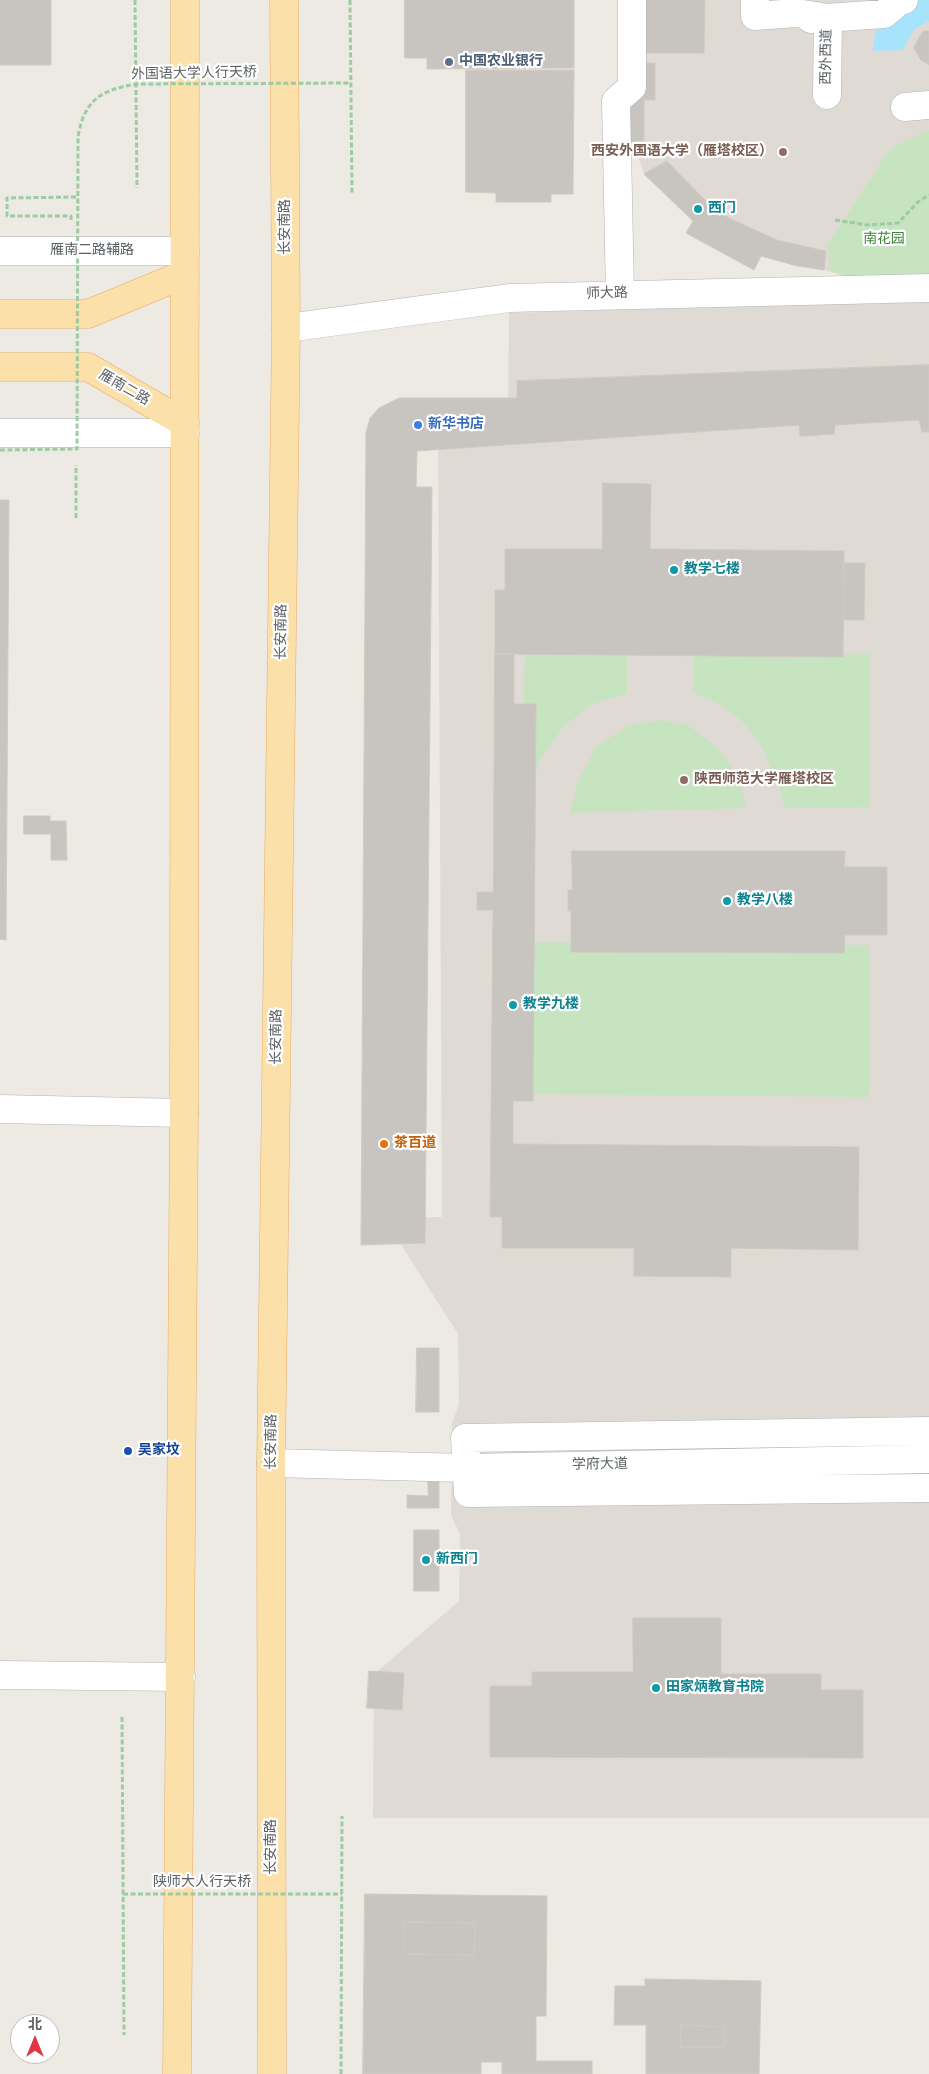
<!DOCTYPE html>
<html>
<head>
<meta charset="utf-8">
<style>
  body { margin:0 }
  #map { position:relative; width:929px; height:2074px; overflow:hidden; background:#ede9e3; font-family:"Nunito Sans","Noto Sans SC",sans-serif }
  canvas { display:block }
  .north { position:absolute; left:10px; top:2014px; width:50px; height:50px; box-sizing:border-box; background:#fff; border:1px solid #bdbfc1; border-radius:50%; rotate:0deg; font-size:14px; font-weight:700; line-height:20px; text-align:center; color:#5b6063 }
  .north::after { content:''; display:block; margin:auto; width:18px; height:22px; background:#e13545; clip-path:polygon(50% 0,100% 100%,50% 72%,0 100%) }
</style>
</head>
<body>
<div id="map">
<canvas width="929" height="2074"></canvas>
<div class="north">北</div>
</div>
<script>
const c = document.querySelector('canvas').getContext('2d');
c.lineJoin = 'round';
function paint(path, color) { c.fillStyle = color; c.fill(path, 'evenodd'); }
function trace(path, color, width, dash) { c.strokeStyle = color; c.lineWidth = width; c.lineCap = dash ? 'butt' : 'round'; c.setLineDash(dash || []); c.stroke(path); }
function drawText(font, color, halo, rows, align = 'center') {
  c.font = font + ' "Nunito Sans","Noto Sans SC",sans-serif'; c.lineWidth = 4.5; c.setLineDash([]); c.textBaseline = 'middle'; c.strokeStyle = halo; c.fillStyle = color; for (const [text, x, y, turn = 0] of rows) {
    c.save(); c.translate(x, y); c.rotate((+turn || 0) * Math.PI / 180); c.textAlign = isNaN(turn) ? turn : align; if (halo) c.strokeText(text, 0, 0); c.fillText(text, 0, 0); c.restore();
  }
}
const education = new Path2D(`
  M632,0h297v288h-38l-67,-18 2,-19 -49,-11 -48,-22 -25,-19 -37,-38 -23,13 -11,-32z
  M929,301v1517h-556l1,-144 85,-73 1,-67 -9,-19 1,-91 7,-20 -1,-70 -74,-116 58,-1 -4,-790h70l1,-114z`);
const green = new Path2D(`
  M929,130v158h-38l-60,-16 -4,-26 61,-94 9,-7z
  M525,651l102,1v41l-37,12 -28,23 -21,30 -19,53z
  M694,653h176v154l-85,1c-11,-37 -24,-76 -57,-98 -10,-8 -23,-12 -35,-18z
  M660,720l28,5 30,23 19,28 10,32 -178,5 10,-33 17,-33 32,-21z
  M521,942l349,3 -1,152 -349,-3z`);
const water = new Path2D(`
  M904,0h25v21l-14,8 -13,21 -29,1c3,-29 7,-34 31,-51z`);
const building = new Path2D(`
  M0,0h51v65h-51z
  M405,0h169v68l-147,1v-11h-22z
  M622,0h83l-1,53h-83z
  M923,31h6v34l-8,-5 -7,-12z
  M619,63h36v37h-11v44h-25z
  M466,70h108l-1,124h-22v8h-55v-9l-30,-1z
  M667,161l37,38 25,19 48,22 49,11 -2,19 -27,-4 -36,-10 -7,14 -68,-37 7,-12 -49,-47z
  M929,365v67h-7l-3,-12 -84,5 -1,9 -28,2h-6l-1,-11 -382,26 -1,36h16l-7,756 -64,2 5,-812 4,-15 9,-10 20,-10h118v-17z
  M603,483l48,1 -1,65 194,2 -1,106 -348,-3v-64h10v-41h97z
  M0,500h9l-3,440 -6,-1z
  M844,563h21l-1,57h-20z
  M495,654h19v50h22l-3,397h-20v43l346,3 -1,103 -127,-2v29l-97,-1v-28h-132v-31h-12l3,-307h-16v-18h16z
  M24,816h26v5h16l1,39h-16v-26h-27z
  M572,851h273l-1,16h43v68h-42l-1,18 -273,-1v-41h-3v-21h4z
  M417,1348h22v64h-23z
  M428,1478h11v30h-32v-13l21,1z
  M414,1530h25v61h-25z
  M633,1618h88v56h100v16h42v68l-373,-1v-71h42v-14h101z
  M369,1671l35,2 -2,37 -35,-2z
  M365,1894l182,2 -1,120h-10v45h56v13h-90v-12h-21v12h-118zM405,1922l70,1 -1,32 -69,-1z
  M405,1922l70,1 -1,32 -69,-1z
  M645,1979l116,2 -2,93h-113v-49h-32l1,-39h30zM681,2025l43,2v20h-43z
  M681,2025l43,2v20h-43z`);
const path = new Path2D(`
  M135,0l2,188
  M350,0l2,194
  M71,220v-4h-64v-18l70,-1
  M835,220l32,5 31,-2 20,-21 11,-7
  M76,518v-53
  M122,1717l2,318
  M341,2074l1,-258`);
const minor = new Path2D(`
  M755,0v16l41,-3 32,5 -1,77
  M811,19l73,-5 14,-12 6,-2
  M905,107l24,-2
  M0,251h185
  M620,294l-4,-193 16,-14v-87
  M286,328l223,-30 420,-10
  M0,433h185
  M0,1109l184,4
  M929,1431l-464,7 3,55 461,-5
  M271,1463l196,5 462,-9
  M0,1675l181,2`);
const major = new Path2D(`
  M0,314h88l97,-40
  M0,367h88l97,56
  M177,2074l7,-961 1,-1113
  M272,2074l-1,-611 15,-1135 -2,-328`);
const pathBridge = new Path2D(`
  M0,450l77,-1 1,-312c6,-37 23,-47 58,-53l215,-1
  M123,1894h219`);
const markers = [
  [449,62,5,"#5c6f8a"],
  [783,152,5,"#8d6e63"],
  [698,209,5,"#0f9aa8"],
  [418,425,5,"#3f7fe0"],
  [674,570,5,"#0f9aa8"],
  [684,780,5,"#8d6e63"],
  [727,901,5,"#0f9aa8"],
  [513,1005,5,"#0f9aa8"],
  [384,1144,5,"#e8710a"],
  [128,1451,5,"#1a4fb4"],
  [426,1560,5,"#0f9aa8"],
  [656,1688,5,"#0f9aa8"]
];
const streetNames = [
  ["西外西道",827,57,-89],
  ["外国语大学人行天桥",194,74,-1],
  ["长安南路",286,227,-90],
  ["雁南二路辅路",92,251],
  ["师大路",607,294,-2],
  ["雁南二路",124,388,30],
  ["长安南路",282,632,-89],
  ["长安南路",277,1037,-89],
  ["长安南路",272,1442,-89],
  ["学府大道",600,1465,-1],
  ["长安南路",272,1847,-90],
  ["陕师大人行天桥",202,1883]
];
const serviceNames = [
  ["中国农业银行",459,62]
];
const educationNames = [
  ["西安外国语大学（雁塔校区）",773,152],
  ["陕西师范大学雁塔校区",694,780,"left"]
];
const cultureNames = [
  ["西门",708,209],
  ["教学七楼",684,570],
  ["教学八楼",737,901],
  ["教学九楼",523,1005],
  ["新西门",436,1560],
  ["田家炳教育书院",666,1688]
];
const parkNames = [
  ["南花园",884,240]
];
const shopNames = [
  ["新华书店",428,425]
];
const foodNames = [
  ["茶百道",394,1144]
];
const transitNames = [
  ["吴家坟",138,1451]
];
paint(education, '#e0dad4');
paint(green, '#c6e4c0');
paint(water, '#a5e4fb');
paint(building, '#c8c4c0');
trace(building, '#d1cac1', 1);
trace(minor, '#b0b4b7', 29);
trace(major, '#ebab5e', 29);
trace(path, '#9ecca2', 3, [5, 2.5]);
trace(minor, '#fff', 28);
trace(major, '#fbe0aa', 28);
trace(pathBridge, '#9ecca2', 3, [5, 2.5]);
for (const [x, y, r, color] of markers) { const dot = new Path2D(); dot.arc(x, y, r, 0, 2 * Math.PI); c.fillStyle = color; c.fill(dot); trace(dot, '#fff', 2); }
drawText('14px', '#5b6063', '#fff', streetNames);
drawText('bold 14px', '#4e5e75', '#fff', serviceNames, 'left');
drawText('bold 14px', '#785e54', '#fff', educationNames, 'right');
drawText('bold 14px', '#0d838f', '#fff', cultureNames, 'left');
drawText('14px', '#428439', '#fff', parkNames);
drawText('bold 14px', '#366cbe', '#fff', shopNames, 'left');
drawText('bold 14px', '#c56008', '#fff', foodNames, 'left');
drawText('bold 14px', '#164399', '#fff', transitNames, 'left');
</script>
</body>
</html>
